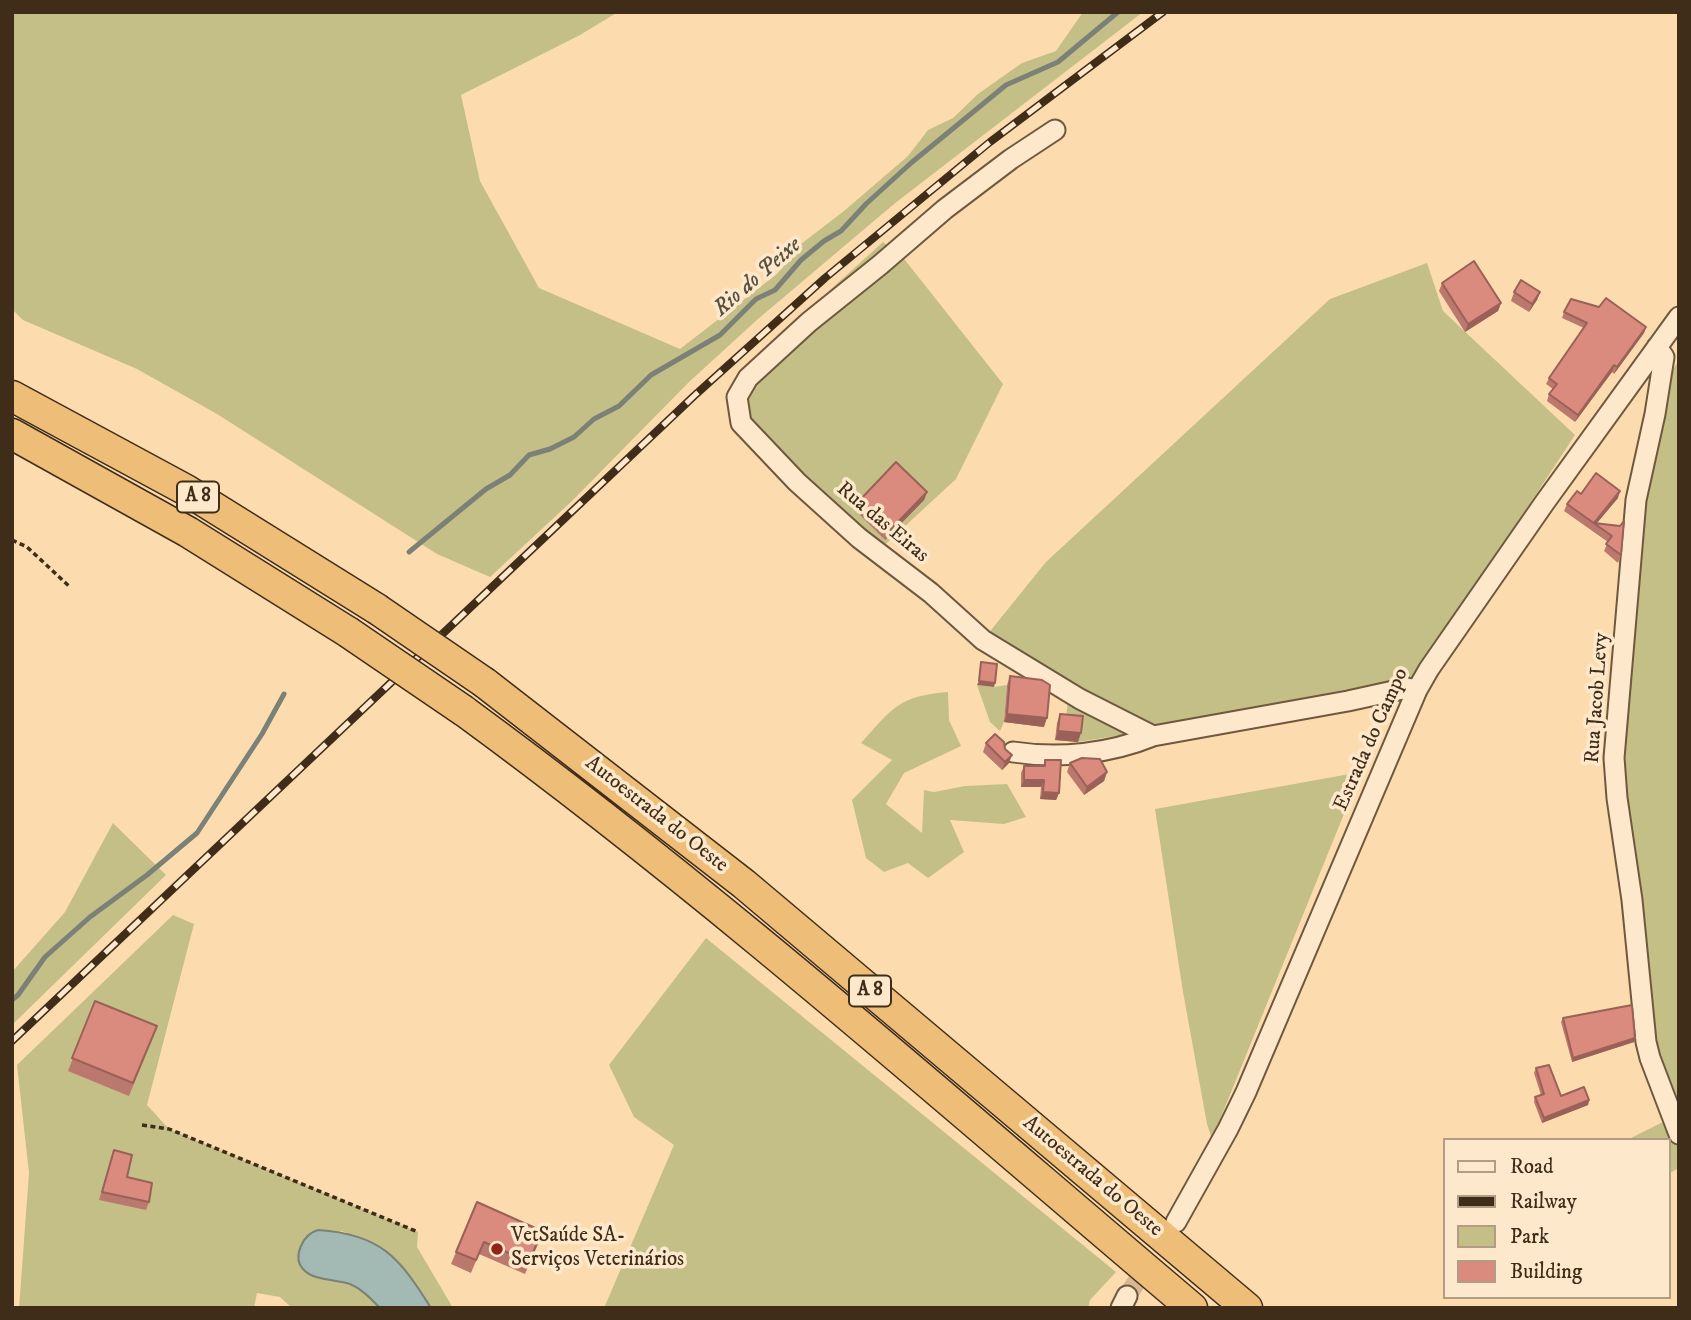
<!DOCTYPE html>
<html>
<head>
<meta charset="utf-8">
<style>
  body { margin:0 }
  #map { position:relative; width:1691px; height:1320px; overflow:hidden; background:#fcdcaf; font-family:"IM FELL DW Pica",serif }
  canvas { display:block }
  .frame { position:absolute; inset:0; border:14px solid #3f2d1a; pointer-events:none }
  .legend { position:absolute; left:1443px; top:1138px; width:228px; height:161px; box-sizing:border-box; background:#fde8cb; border:2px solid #b19d84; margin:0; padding:9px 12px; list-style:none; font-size:21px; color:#3f2d1a }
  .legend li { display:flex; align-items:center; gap:14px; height:35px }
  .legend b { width:35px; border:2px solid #b19d84 }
</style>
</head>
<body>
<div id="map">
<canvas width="1691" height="1320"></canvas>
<div class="frame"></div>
<ul class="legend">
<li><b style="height:9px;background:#fde8cb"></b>Road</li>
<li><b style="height:9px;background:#3f2d1a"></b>Railway</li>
<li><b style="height:19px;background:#c3bf87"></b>Park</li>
<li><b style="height:19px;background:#da8b7d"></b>Building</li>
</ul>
</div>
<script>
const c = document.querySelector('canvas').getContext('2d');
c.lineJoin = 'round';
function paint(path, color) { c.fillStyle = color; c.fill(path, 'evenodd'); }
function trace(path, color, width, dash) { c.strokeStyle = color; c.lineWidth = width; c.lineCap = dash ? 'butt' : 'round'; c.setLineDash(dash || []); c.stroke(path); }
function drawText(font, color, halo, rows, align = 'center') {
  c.font = font + ' "IM FELL DW Pica",serif'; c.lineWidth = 7; c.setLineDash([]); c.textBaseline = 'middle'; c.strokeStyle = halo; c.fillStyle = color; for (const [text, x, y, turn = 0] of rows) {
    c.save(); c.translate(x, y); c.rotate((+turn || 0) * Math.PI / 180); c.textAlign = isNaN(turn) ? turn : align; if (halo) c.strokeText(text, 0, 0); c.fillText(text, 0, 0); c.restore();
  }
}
const green = new Path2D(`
  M12,12h606l-38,23 -119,60 19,86 59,107 141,61 97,-75 24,-30 43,-33 64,-55 20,-26 25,-12 25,-24 44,-31 34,-12 27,-39h60l-249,192 -136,115 -69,63 -117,119 -82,76 -53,-23 -220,-140 -80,-45 -114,-49 -11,-11z
  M883,242l22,18 98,124 -47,95 -79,73 -120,-113 -20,-42 94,-108z
  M1427,263l16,48 132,124 -161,245 -261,56 -170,-96 63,-78 284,-263z
  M1679,360v774l-29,-76 -36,-300 45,-365z
  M977,685l17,2 13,-2 -3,37 -4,9 -10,-9z
  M948,692l1,28 12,26 -57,27 -18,31 36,29 2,-43 10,2 31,-6 42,-2 19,33 -22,7 -54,-4 14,32 -36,26 -20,-15 -24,9 -18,-14 -14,-58 40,-40 -31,-17c32,-35 37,-47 87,-51z
  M1068,702l66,34h-19l-37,6 2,-17 -15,-2z
  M1361,772l-149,367 -5,-15 -24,-132 -28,-183z
  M113,823l53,52 -154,150v-53l53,-60z
  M173,915l21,9 -47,181 22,24 249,103 -1,15 36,61h-22c-15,-25 -32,-53 -58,-66 -10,-5 -22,-8 -32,-11l-41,33c8,17 36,14 52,22 11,5 19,13 28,22h-88l-12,-11 -23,-4 -3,15h-235l10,-135 -12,-108z
  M706,938l410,334 -26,28 -2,8h-484l70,-163 -40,-28 -25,-52z
  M1671,1118l8,21v29l-11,6v-34h-41z`);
const water = new Path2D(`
  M318,1230c63,4 81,27 113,78h-51c-9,-9 -18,-19 -30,-24 -14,-5 -37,-3 -47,-15 -11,-12 0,-35 15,-39z`);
const stream = new Path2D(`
  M409,552l77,-63 24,-14 19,-20 21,-6 24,-12 20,-18 25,-13 32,-31 69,-40 36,-36 19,-9 26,-30 23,-19 17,-10 25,-27 45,-41 95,-78 52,-23 60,-50
  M12,1000l6,-5 27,-38 45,-40 57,-42 50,-42 65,-99 22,-40`);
const minorTunnel = new Path2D(`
  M1127,1296l44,-66`);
const path = new Path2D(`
  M12,540l15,7 43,40
  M142,1125l27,4 249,103`);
const minor = new Path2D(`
  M1055,130l-44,29 -66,50 -65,56 -71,57 -61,56 -11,19 4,26 56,59 62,56 72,55 52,47 97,59 73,37 195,-35 59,-13 10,2
  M1657,347l7,10 -9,57 -19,86 -22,258 3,40 15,102 14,142 4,16 29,76
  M1013,752c46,7 96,2 140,-16
  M1176,1222l52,-93 18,-37 171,-402 12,-21 116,-167 134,-185
  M1121,1308l6,-12`);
const highway = new Path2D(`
  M12,396l174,94 191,119
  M12,434l176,98 160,100
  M485,683l259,201 503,424
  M464,711c253,185 488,394 728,597`);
const rail = new Path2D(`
  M12,1041l682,-645 131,-118 165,-136 173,-130`);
const highwayBridge = new Path2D(`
  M377,609l108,74
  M348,632l116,79`);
const wall = new Path2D(`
  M1442,283l59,20 -3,8 -33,21 -26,-41z
  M1514,292h26l-3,8 -8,12 -18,-11z
  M1564,312l82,15 -2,6 -30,41 -2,-2 -37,50 -28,-21 2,-7 4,-5 -7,-5 3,-6 35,-50 -22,-10z
  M927,492l-3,8 -39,40 -30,-30 3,-8z
  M1618,498l-21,25 23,3 1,29 -3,8 -14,-12 4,-9 -44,-31 3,-7z
  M1010,676l34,51 -40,-5 3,-37z
  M1060,714l18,28 -23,-2 2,-17z
  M986,743l23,20 -7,7 -19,-18z
  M1045,760l14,33 -3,7 -16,-1 1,-12h-20v-14l3,-7h19z
  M1070,763l37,9 -3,9 -20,14 -17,-23z
  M95,1001l62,25 -28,70 -61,-25z
  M1563,1018l72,20 -1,4 -62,20 -11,-40z
  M1536,1068l25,28 28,4 -1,5 -46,18 -8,-21 1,-5 6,-2 -7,-22z
  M114,1150l13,27 22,25 -3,8 -47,-10z
  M477,1202l61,42 -13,30 -46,-20 -8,19 -20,-9z`);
const shadedWall = new Path2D(`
  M1540,292l-3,8 -8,12 3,-8z
  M1501,303l-3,8 -33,21 3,-8z
  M1646,327l-2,6 -30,41 3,-7z
  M1614,365l-2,7 -37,50 3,-7z
  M1620,491l-2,7 -22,26 -2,-1z
  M927,492l-3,8 -39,40 3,-8z
  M979,681l16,2 -1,4 -17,-2z
  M1007,714l40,4 -3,9 -40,-5z
  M1058,731l23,2 -3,9 -23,-2z
  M1012,755l-3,8 -7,7 3,-8z
  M1107,772l-3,9 -20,14 3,-8z
  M1024,780h20l-3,7h-20z
  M1043,792l16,1 -3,7 -16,-1z
  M1635,1038l-1,4 -62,20 1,-4z
  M1589,1100l-1,5 -46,18 2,-5z`);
const building = new Path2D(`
  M1474,261l27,42 -33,21 -26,-41z
  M1521,280l19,12 -8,12 -18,-12z
  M1606,298l40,29 -29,40 -3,-2 -36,50 -29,-21 8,-10 -8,-6 38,-55 -23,-11 7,-13 28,8z
  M896,462l31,30 -39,40 -30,-30z
  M1596,473l24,18 -26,32 26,3 4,-5 -3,34 -15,-11 6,-8 -45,-32 10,-13 4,3z
  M981,662l16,2 -2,19 -16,-2z
  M1010,676l32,4 8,5 -3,33 -40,-4z
  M1060,714l23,2 -2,17 -23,-2z
  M995,734l9,8 1,7 7,6 -7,7 -19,-19z
  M1082,758l18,1 7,13 -20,15 -17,-24z
  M1045,760h16l-2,33 -16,-1 1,-12h-20v-14h21z
  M95,1001l62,25 -24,57 -61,-25z
  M1632,1005l3,33 -62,20 -10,-40z
  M1549,1065l12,31 23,-9 5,13 -45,18 -9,-21 9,-3 -8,-26z
  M114,1150l18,5 -5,22 25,6 -3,19 -47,-10z
  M477,1202l65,29 -13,31 -45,-20 -8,18 -20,-8z`);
const markers = [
  [497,1249,7,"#8f2418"]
];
const shields = [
  [198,497,42],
  [870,991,42]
];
const shieldNames = [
  ["A 8",198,497],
  ["A 8",870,991]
];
const streetNames = [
  ["Rua das Eiras",882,523,40],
  ["Rua Jacob Levy",1598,698,-86],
  ["Estrada do Campo",1372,740,-66],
  ["Autoestrada do Oeste",656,815,38],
  ["Autoestrada do Oeste",1092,1177,40]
];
const poiNames = [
  ["VetSaúde SA-",511,1237],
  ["Serviços Veterinários",511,1261]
];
const waterNames = [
  ["Rio do Peixe",758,278,-41]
];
paint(green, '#c3bf87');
paint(water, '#a3b9b4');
trace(water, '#7b8176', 2);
trace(stream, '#7b8176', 5);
trace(minorTunnel, '#d6b991', 19, [19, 10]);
trace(minor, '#6e593f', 23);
trace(highway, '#3f2d1a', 33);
trace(path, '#3f2d1a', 3.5, [5, 3.5]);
trace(minor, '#fde8cb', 19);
trace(highway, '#eebe78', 30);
trace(rail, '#3f2d1a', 8);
trace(rail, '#fde8cb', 5, [16]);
trace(highwayBridge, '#3f2d1a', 33, []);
trace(highwayBridge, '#eebe78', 30);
paint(wall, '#bb786c');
paint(shadedWall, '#996158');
paint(building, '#da8b7d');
trace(building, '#996158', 2);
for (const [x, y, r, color] of markers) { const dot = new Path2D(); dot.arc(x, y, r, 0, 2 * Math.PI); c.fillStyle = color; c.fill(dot); trace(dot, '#fde8cb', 2.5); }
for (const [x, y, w] of shields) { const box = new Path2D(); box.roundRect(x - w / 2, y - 15.5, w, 31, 5); c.fillStyle = '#fde8cb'; c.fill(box); trace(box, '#3f2d1a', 2); }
drawText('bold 19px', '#3f2d1a', null, shieldNames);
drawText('21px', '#3f2d1a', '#fde8cb', streetNames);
drawText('21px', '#3f2d1a', '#fde8cb', poiNames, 'left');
drawText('italic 23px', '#585040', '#fde8cb', waterNames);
</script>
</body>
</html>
